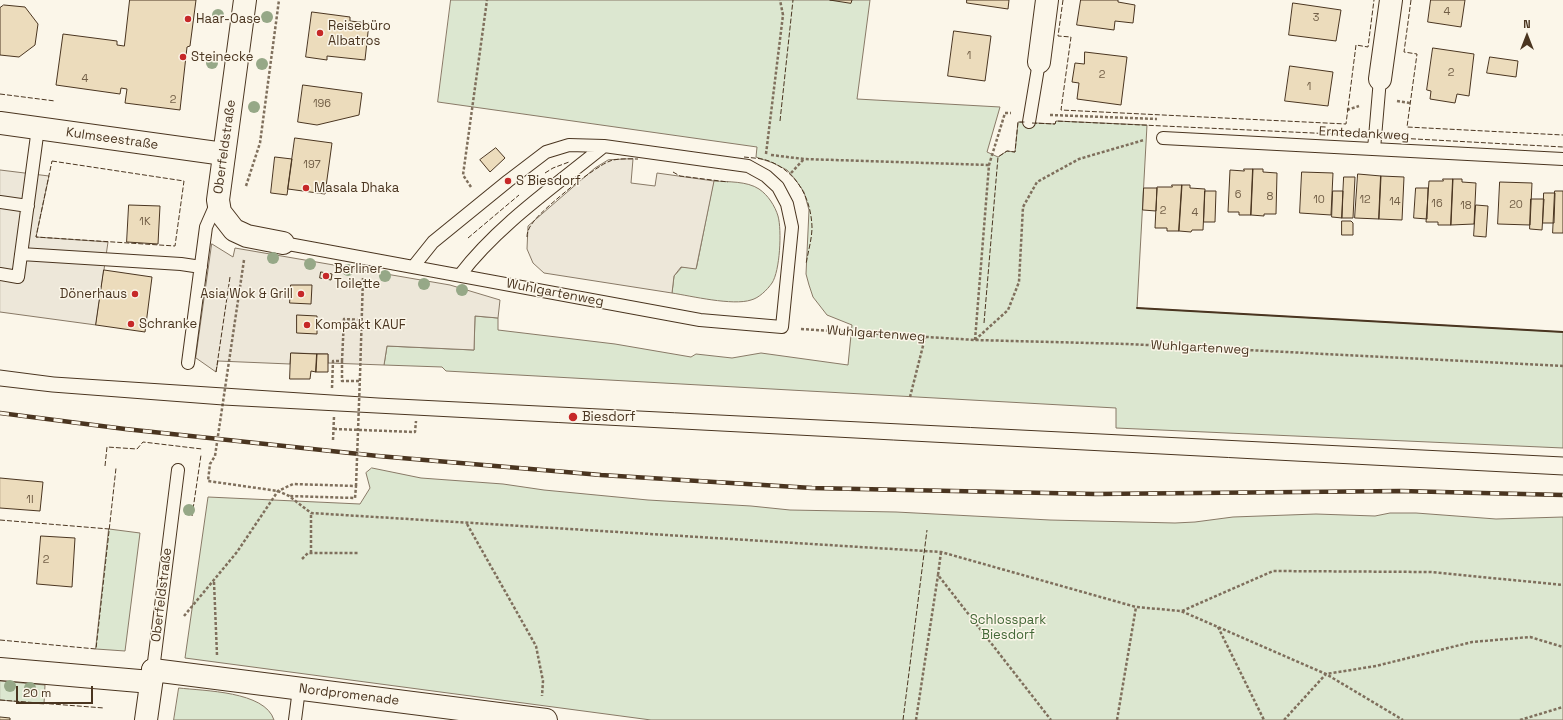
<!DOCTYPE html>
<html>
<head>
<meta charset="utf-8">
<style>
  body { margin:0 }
  #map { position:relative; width:1563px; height:720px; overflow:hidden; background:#fbf6e9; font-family:"Space Grotesk",sans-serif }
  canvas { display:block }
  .north { position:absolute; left:1507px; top:16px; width:40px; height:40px; -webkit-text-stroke:3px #fbf6e9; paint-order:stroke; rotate:0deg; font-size:11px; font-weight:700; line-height:16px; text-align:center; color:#4a3520 }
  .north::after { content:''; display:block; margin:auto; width:14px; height:18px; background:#4a3520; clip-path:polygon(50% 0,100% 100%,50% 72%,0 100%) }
  .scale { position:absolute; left:16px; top:686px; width:77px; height:18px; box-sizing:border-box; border:2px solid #4a3520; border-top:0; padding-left:5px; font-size:12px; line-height:14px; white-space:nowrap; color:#4a3520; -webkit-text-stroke:3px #fbf6e9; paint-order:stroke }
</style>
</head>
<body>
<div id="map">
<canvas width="1563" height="720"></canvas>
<div class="north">N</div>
<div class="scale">20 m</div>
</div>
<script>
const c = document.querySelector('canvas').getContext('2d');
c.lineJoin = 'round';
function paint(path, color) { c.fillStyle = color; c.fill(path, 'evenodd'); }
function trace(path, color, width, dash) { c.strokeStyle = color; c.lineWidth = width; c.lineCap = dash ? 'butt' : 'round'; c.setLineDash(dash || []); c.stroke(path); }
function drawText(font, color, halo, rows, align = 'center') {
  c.font = font + ' "Space Grotesk",sans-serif'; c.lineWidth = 3; c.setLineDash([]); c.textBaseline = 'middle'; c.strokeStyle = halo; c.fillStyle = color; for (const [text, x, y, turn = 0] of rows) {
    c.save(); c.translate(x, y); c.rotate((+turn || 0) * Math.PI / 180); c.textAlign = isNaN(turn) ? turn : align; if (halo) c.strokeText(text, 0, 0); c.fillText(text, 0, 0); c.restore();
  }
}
const green = new Path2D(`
  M451,0h419l-13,99 143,8 -13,45 11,5 9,-6 8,1 3,-30 37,2 1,-3 91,4 -10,183 426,24v116l-447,-20v-20l-670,-37 -4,-4 -58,-2 3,-19 87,4 1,-34 23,2v12l117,14 76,13 5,-3 36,4 29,-5 87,12 4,-40 -25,-10 -14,-18 -4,-12 -3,-11 3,-64 -5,-18 -9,-13 -8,-9 -14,-7 -17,-6 1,-10 -319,-45z
  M714,181c14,1 33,0 45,8 9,6 16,17 19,27 4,14 2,55 -6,67 -5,7 -13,15 -21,17 -18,6 -60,-4 -79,-7l2,-17 8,-9 14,1z
  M372,468l49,10 82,6 41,6 104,10 103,6 39,4 106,2 154,8 125,3 20,-1 38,-5 83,-3 59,2 15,-3h26l80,6 67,-2v203h-912l-466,-62 23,-161 152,7 10,-16 -4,-15z
  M109,529l31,4 -15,118 -29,-2z
  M0,681l45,4 -1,19 -44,-4z
  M179,688c25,3 86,3 95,32h-100z`);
const parking = new Path2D(`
  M633,159l-2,24 24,3 2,-13 57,8 -18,88 -15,-2 -7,9 -2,17 -128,-20 -11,-10 -6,-14 1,-23 67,-58 13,-8z
  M0,170l49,6 -13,61 72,5 -12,83 -96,-13z
  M212,244l21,13 2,-9 215,37 50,15 -2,18 -23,-2 -1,34 -87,-4 -3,19 -56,-2v-9l-37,-1 -1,11 -72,-3 -2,11 -20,-14z`);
const building = new Path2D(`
  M130,0h66l-6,46 -3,1 -7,63 -55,-7 2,-14 -6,-1 -1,6 -64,-9 7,-51 54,7v4l7,1z
  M830,0h22l-1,3z
  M967,0h42l-1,9 -41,-6z
  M1081,0h37v2l17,3 -2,18 -18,-2 -1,9 -37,-5z
  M1431,0h34l-4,27 -33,-5z
  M1293,3l48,7 -5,31 -47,-6z
  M4,5l21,2 13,17 -3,21 -16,12 -19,-2v-47z
  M312,12l38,5v4l19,2 -4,37 -38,-4v4l-21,-3z
  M954,31l37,5 -6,45 -37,-5z
  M1433,48l41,6 -5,42 -12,-2 -2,9 -25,-4 1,-8 -4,-1z
  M1085,52l42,5 -6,48 -44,-6 2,-16 -7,-1 3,-19 9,1z
  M1490,57l28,4 -2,16 -29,-4z
  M1290,66l43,6 -5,34 -43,-5z
  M303,85l59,8 -3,22 -42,10 -19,-3z
  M295,138l37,5 -7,51 -37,-5z
  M496,148l9,10 -15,14 -10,-12z
  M275,157l17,2 -5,36 -16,-2z
  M1244,169h9l-2,46h-12v-3h-11l2,-42 14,1z
  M1253,169h10v3l14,1 -1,41h-12v2l-13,-1z
  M1302,172l31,1 -2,42 -31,-2z
  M1358,174l23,2 -2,43 -24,-1z
  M1381,176l23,1 -2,43 -23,-1z
  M1344,177h11l-2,41h-11z
  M1443,179h10l-2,46h-13v-3h-12l3,-41h14z
  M1453,179h9v3l14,1 -2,41 -23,1z
  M1500,182l32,1 -2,42 -32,-1z
  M1172,185h10l-3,46h-12v-3h-12l2,-41h15z
  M1182,185h8v3l15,1 -2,41h-11l-1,2 -12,-1z
  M1144,188h13l-1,23 -13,-1z
  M1416,188h12l-1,31 -13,-1z
  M1205,191h11l-1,31h-11z
  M1333,191h10l-1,27 -10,-1z
  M1555,191h8v42h-10z
  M1544,193h11l-1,30h-11z
  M1531,199h13l-2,31 -12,-1z
  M129,205l31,1 -2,38 -31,-2z
  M1476,205l12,1 -2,31 -12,-1z
  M1342,221h9l2,2v12h-11z
  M104,270l48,7 -7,55 -49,-7z
  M321,272l11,2 -1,6 -11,-2z
  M291,285h21l-1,19 -21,-1z
  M297,315l20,1v18l-20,-1z
  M291,353l26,1 -1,18 -5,-1 -1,8h-20z
  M317,354h11v18h-12z
  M0,478l43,4 -3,29 -40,-3z
  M41,536l34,2 -3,49 -35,-3z
  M0,717l10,1v2h-10z`);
const path = new Path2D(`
  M1397,101l13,2
  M1347,110l12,-4
  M1050,115l107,4
  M766,154l17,-139 -3,-15
  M771,155l33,4 185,6
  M791,173l13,-14
  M246,186l14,-43 19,-143
  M471,187l-8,-12 24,-175
  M244,260l-29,196 -5,8 -2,17 70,10 11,5 22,17 630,39 195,55 45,4 145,63 50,-8 96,-24 58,-5 33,10
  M801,329l174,11 153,4 435,22
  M975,340l14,-175 16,-52h6
  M975,340l33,-30 11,-28 4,-75 14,-25 42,-23 65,-19
  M342,361l2,-42 18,1
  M360,376l3,-99
  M332,388l1,-27h9v20h18
  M910,397l15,-59
  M334,429l81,3 1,-11
  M333,440l1,-23
  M467,524l69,122 7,35 -1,15
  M941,552l-3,23 113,145
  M311,553v-40
  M302,559l6,-6h51
  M214,582l3,73
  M1182,611l91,-40 158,1 132,13
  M184,616l53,-64 41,-61 15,-7 63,2 -1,12 -66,-2
  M1218,627l46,93
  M916,720l22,-145
  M1117,720l19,-113
  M1284,720l42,-46 77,46
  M1520,720l43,-13`);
const service = new Path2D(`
  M1029,122l10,-60
  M1163,138l400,21
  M1374,149l6,-70
  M0,202l28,4
  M283,243l417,77 82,7 10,-100 -5,-23 -9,-17 -12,-11 -18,-10 -144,-20 -35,-1 -23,7 -38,29 -75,61 -20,25
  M21,254l160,10 20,3
  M0,274l18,3 20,-149
  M460,275c38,-50 95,-89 144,-129
  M188,363l18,-136 11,-25
  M153,670l25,-200
  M295,720l4,-31`);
const minor = new Path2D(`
  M1039,62l8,-62
  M1380,79l11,-79
  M0,123l224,31
  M0,669l151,13
  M153,670l393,50`);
const tertiary = new Path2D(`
  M245,0l-27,200 2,12 14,18 13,6 36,7
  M146,720l7,-50`);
const tram = new Path2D(`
  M0,370l54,7 324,21 1185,59
  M0,386l52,6 171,13 1340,70`);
const rail = new Path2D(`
  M0,413l125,16 253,27 223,19 211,13 283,6 306,-3 162,4`);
const pathBridge = new Path2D(`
  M356,486l4,-110`);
const fence = new Path2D(`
  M1063,0l-5,36 13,1 -10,73 285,14 10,-79 12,2 6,-47
  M1411,0l-7,52 13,2 -10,73 156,8
  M0,94l55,7
  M780,121l13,-121
  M1032,123l23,1 1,-3 300,14
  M1397,138l166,9
  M744,157c8,1 17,1 25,4 28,11 42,37 43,66 0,12 -4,25 -6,37
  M52,161l132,20 -9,65 -139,-9z
  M673,172l7,4 48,6
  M545,173l8,-5 16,-6
  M527,237c0,-6 3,-11 7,-16 11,-14 60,-54 76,-60 8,-3 19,-2 28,-2
  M468,238l51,-43
  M984,323l14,-166 9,-6 8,1 3,-30h8
  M216,372l14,-95
  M105,466l2,-19 30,2 6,-7 59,7
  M192,516l9,-61
  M0,520l109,9
  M0,640l96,9 20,-181
  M0,700l104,8
  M903,720l24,-190`);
const wall = new Path2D(`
  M1137,308l426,24`);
const trees = [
  [218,15],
  [267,17],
  [212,63],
  [262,64],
  [254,107],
  [273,258],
  [310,264],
  [348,270],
  [385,276],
  [424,284],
  [462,290],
  [189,510],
  [10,686],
  [30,688]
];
const markers = [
  [188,19,4,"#c62828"],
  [320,33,4,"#c62828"],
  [183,57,4,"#c62828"],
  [508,181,4,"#c62828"],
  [306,188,4,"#c62828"],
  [326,276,4,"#c62828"],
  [135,294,4,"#c62828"],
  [301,294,4,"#c62828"],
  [131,324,4,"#c62828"],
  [307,325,4,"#c62828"],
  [573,417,5,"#c62828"]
];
const numberNames = [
  ["4",1447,12],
  ["3",1316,18],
  ["1",969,56],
  ["2",1451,73],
  ["2",1102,75],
  ["4",85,79],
  ["1",1309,87],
  ["2",173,100],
  ["196",322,104],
  ["197",312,165],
  ["6",1238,195],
  ["8",1270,197],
  ["10",1319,200],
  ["12",1365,200],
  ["14",1395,202],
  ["16",1437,204],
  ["20",1516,205],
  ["18",1466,206],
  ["2",1163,211],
  ["4",1195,213],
  ["1K",145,222],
  ["1I",30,500],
  ["2",46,560]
];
const poiNames = [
  ["Haar-Oase",196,19],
  ["Reisebüro",328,26],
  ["Albatros",328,41],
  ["Steinecke",191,57],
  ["S Biesdorf",516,181],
  ["Masala Dhaka",314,188],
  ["Berliner",334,269],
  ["Toilette",334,284],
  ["Dönerhaus",127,294,"right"],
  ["Asia Wok & Grill",293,294,"right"],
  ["Schranke",139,324],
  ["Kompakt KAUF",315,325],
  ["Biesdorf",582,417]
];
const streetNames = [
  ["Erntedankweg",1364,134,3],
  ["Kulmseestraße",112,139,8],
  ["Oberfeldstraße",225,147,-82],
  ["Wuhlgartenweg",555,293,11],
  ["Wuhlgartenweg",876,334,4],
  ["Wuhlgartenweg",1200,348,3],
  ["Oberfeldstraße",162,595,-83],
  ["Nordpromenade",349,695,7]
];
const parkNames = [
  ["Schlosspark",1008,620],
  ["Biesdorf",1008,635]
];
paint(green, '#dce7d0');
trace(green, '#887966', 1);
paint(parking, '#ede7d9');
trace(parking, '#887966', 1);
paint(building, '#ecdcbc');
trace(building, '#4a3520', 1);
trace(service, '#4a3520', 14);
trace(minor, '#4a3520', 24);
trace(tertiary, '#4a3520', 24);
trace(path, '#7f6f5c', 2.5, [3, 2]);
trace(service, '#fbf6e9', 12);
trace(minor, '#fbf6e9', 22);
trace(tertiary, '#fbf6e9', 22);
trace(tram, '#4a3520', 1);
trace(rail, '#4a3520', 4.5);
trace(rail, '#fbf6e9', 3, [9]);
trace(pathBridge, '#7f6f5c', 2.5, [3, 2]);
trace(fence, '#4a3520', 1, [5, 2]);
trace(wall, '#4a3520', 2);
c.fillStyle = '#96a887';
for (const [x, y] of trees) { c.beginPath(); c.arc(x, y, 6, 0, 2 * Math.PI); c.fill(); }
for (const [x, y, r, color] of markers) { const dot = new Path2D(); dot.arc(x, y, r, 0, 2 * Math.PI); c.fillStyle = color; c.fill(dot); trace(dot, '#fbf6e9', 1.5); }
drawText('11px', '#725f47', null, numberNames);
drawText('13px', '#4a3520', '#fbf6e9', poiNames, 'left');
drawText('13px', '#4a3520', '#fbf6e9', streetNames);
drawText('13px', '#436837', '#fbf6e9', parkNames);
</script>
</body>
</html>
